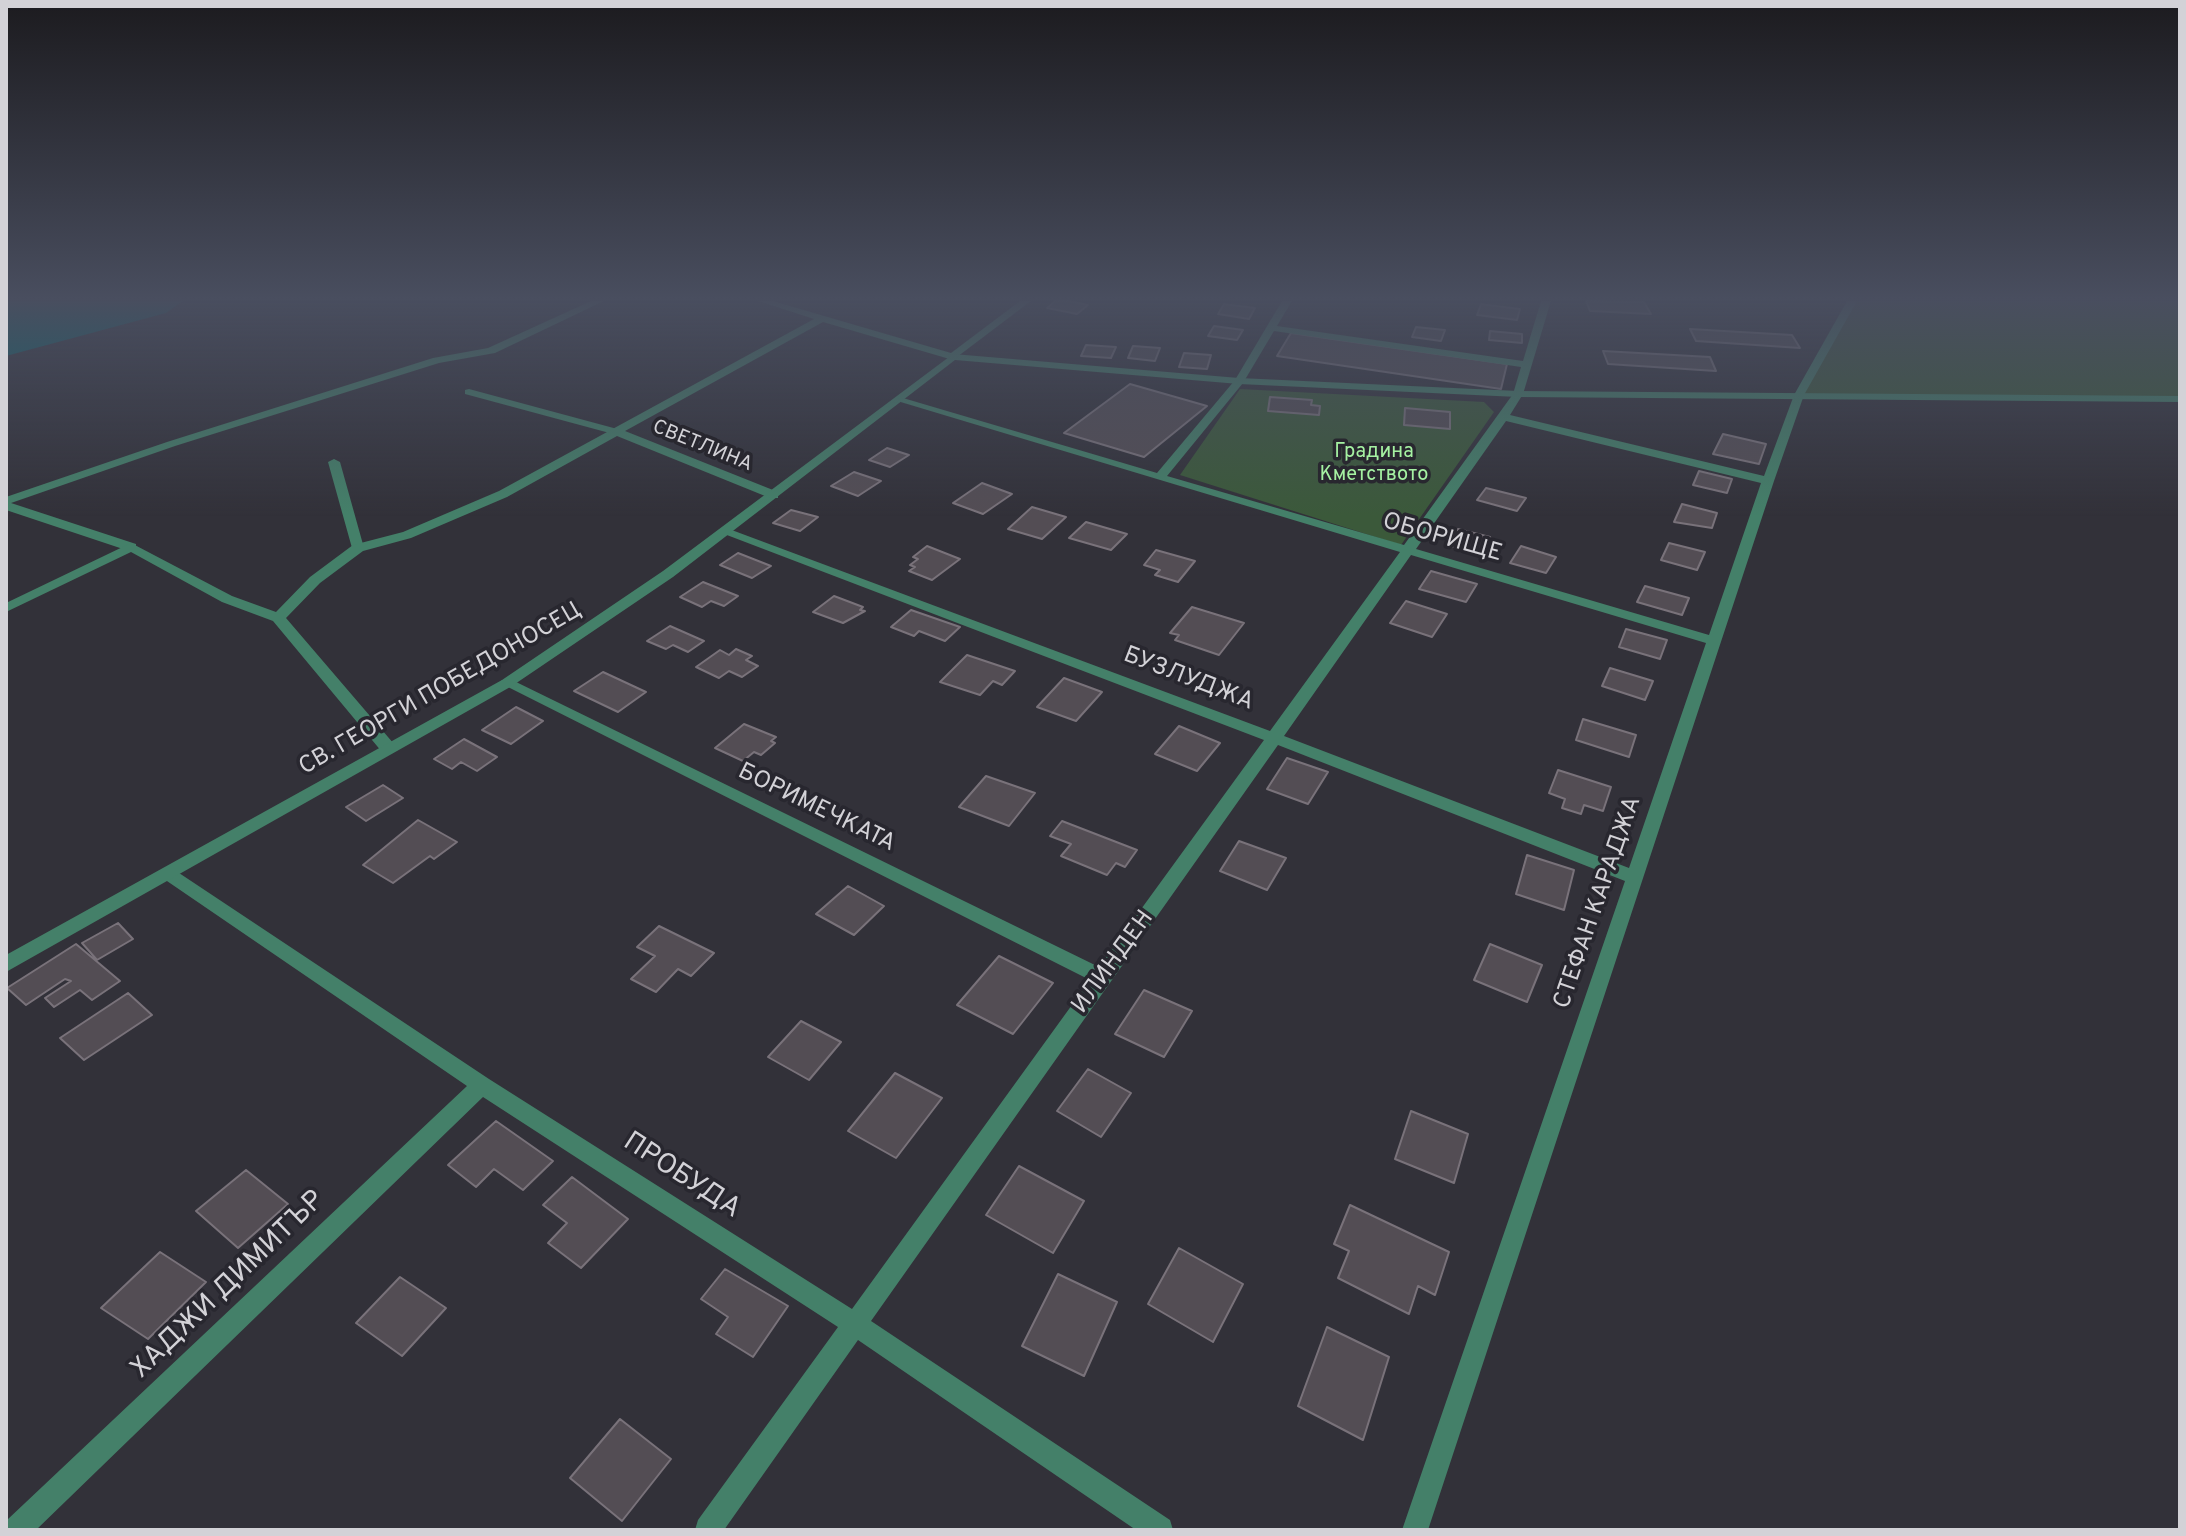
<!DOCTYPE html>
<html>
<head>
<meta charset="utf-8">
<style>
  body { margin:0 }
  #map { position:relative; width:2186px; height:1536px; overflow:hidden; background:#323139; font-family:Overpass,sans-serif }
  canvas { display:block }
  .frame { position:absolute; inset:0; border:8px solid #d3d2d7; pointer-events:none }
</style>
</head>
<body>
<div id="map">
<canvas width="2186" height="1536"></canvas>
<div class="frame"></div>
</div>
<script>
const c = document.querySelector('canvas').getContext('2d');
c.lineJoin = 'round';
function paint(path, color) { c.fillStyle = color; c.fill(path, 'evenodd'); }
function trace(path, color, width, dash) { c.strokeStyle = color; c.lineWidth = width; c.lineCap = dash ? 'butt' : 'round'; c.setLineDash(dash || []); c.stroke(path); }
function drawText(font, color, halo, rows, align = 'center') {
  c.font = font + ' Overpass,sans-serif'; c.lineWidth = 7; c.setLineDash([]); c.textBaseline = 'middle'; c.strokeStyle = halo; c.fillStyle = color; for (const [text, x, y, turn = 0] of rows) {
    c.save(); c.translate(x, y); c.rotate((+turn || 0) * Math.PI / 180); c.textAlign = isNaN(turn) ? turn : align; if (halo) c.strokeText(text, 0, 0); c.fillText(text, 0, 0); c.restore();
  }
}
const green = new Path2D(`
  M1852,301h328v98l-381,-4z
  M1240,389l244,13 10,10 -93,133 -221,-70z`);
const water = new Path2D(`
  M6,301h177l-17,12 -160,43z`);
const building = new Path2D(`
  M1055,301h14l19,4 -11,9 -30,-6z
  M1586,301l58,1 7,12 -61,-3z
  M1224,304l31,4 -6,11 -31,-5z
  M1481,304l39,5 -3,11 -40,-5z
  M1214,326l29,4 -6,10 -29,-4z
  M1416,327l29,3 -4,11 -29,-4z
  M1690,329l102,6 8,13 -104,-7z
  M1490,331l32,3v9l-33,-3z
  M1291,333l216,31 -6,25 -224,-33z
  M1086,345l30,2 -5,11 -30,-2z
  M1133,346l27,2 -5,13 -27,-3z
  M1603,351l107,6 6,14 -108,-7z
  M1184,353l27,2 -4,14 -28,-2z
  M1130,384l77,22 -63,51 -80,-24z
  M1270,397l42,3 -1,5 9,1 -1,9 -51,-4z
  M1405,408l45,4v17l-46,-4z
  M1723,434l43,10 -7,20 -46,-10z
  M887,448l22,7 -19,12 -21,-7z
  M1699,471l33,8 -5,14 -34,-8z
  M854,472l27,9 -23,15 -27,-10z
  M982,483l30,11 -29,20 -30,-11z
  M1486,488l40,10 -9,13 -40,-11z
  M1682,504l35,9 -5,15 -38,-6z
  M1032,507l34,10 -24,22 -34,-10z
  M791,510l27,7 -18,14 -27,-8z
  M1086,522l41,12 -16,16 -42,-12z
  M1458,529l32,8 -11,17 -31,-9z
  M1669,543l36,9 -8,18 -36,-10z
  M927,546l33,13 -28,21 -23,-9 6,-4 -5,-2 8,-6 -5,-2z
  M1521,546l35,11 -10,16 -36,-10z
  M1156,550l39,11 -17,21 -23,-7 5,-5 -16,-5z
  M738,553l33,13 -19,12 -32,-13z
  M1431,571l46,13 -11,18 -47,-13z
  M703,582l35,14 -14,10 -13,-5 -9,6 -22,-10z
  M1645,586l44,12 -7,17 -45,-13z
  M834,596l29,11 -3,3 5,1 -22,12 -30,-11z
  M1406,601l41,13 -15,23 -42,-14z
  M1192,607l52,16 -25,32 -44,-15 4,-5 -9,-2z
  M911,610l49,17 -15,14 -26,-10 -5,5 -23,-9z
  M670,626l34,15 -16,11 -15,-7 -7,4 -19,-8z
  M1626,629l41,11 -7,19 -41,-12z
  M736,649l16,7 -6,4 12,6 -16,11 -13,-6 -10,7 -23,-11 24,-17 9,5z
  M967,655l48,16 -13,14 -9,-4 -13,14 -40,-13z
  M1610,668l43,13 -8,19 -43,-14z
  M603,672l43,20 -28,20 -44,-21z
  M1064,678l38,14 -26,29 -39,-14z
  M516,707l27,14 -32,23 -29,-14z
  M1583,719l53,16 -7,22 -53,-17z
  M744,724l32,13 -5,4 4,2 -14,12 -7,-3 -11,9 -28,-13z
  M1179,726l41,17 -23,28 -42,-17z
  M464,739l33,18 -20,14 -16,-9 -9,7 -18,-10z
  M1287,758l41,14 -20,32 -41,-15z
  M1558,770l53,17 -8,24 -19,-6 -3,9 -19,-6 3,-9 -16,-6z
  M986,776l49,17 -26,33 -50,-19z
  M383,785l20,13 -37,23 -20,-14z
  M418,820l39,22 -23,17 -4,-3 -37,27 -30,-18z
  M1062,821l75,29 -12,17 -9,-4 -9,12 -46,-19 10,-12 -21,-8z
  M1239,841l47,17 -19,32 -47,-19z
  M1527,855l47,15 -10,40 -48,-16z
  M848,886l36,20 -30,29 -38,-21z
  M118,923l15,16 -36,21 -15,-17z
  M659,926l55,27 -23,23 -13,-7 -22,23 -25,-13 24,-23 -18,-9z
  M76,944l44,37 -28,19 -12,-10 -26,17 -9,-9 26,-17 -6,-2 -39,26 -19,-17z
  M1490,944l52,21 -15,37 -53,-22z
  M999,956l54,27 -40,51 -56,-29z
  M1144,990l48,21 -28,46 -49,-23z
  M128,993l24,22 -68,45 -24,-22z
  M801,1021l40,21 -32,38 -41,-23z
  M1088,1069l43,24 -30,44 -44,-26z
  M895,1073l47,25 -46,60 -48,-27z
  M1411,1111l57,23 -14,49 -59,-24z
  M496,1121l57,40 -30,29 -29,-21 -18,18 -28,-22z
  M1019,1166l65,35 -31,52 -67,-38z
  M246,1170l42,34 -50,44 -42,-37z
  M572,1177l56,42 -47,49 -33,-25 19,-20 -24,-18z
  M1350,1205l99,47 -14,43 -17,-9 -9,28 -71,-36 11,-27 -15,-7z
  M1179,1248l64,36 -30,58 -65,-38z
  M160,1252l46,30 -58,57 -47,-31z
  M725,1269l63,37 -35,51 -37,-23 12,-17 -27,-18z
  M1058,1274l59,28 -33,74 -62,-30z
  M400,1277l46,31 -44,48 -46,-33z
  M1327,1327l62,30 -26,83 -65,-34z
  M620,1419l51,40 -49,62 -52,-43z`);
const service = new Path2D(`
  M591,301h13l-109,52 -56,10 -264,83 -164,57 125,41v6h-10l-120,-40v-13l161,-55 266,-84 55,-10z
  M469,389l152,41 2,2 -6,3 -152,-41v-4z
  M334,459l6,3 24,86 -1,3h-10l-1,-3 -24,-86z`);
const minor = new Path2D(`
  M758,301h15l178,52 69,-52h11l-78,59 -130,-38 -198,109 153,61v6h-8l-153,-62 -110,61 -96,41 -48,13 -43,32 -34,35 108,126 2,4 -2,4h-12l-109,-131 -51,-19 -91,-50 -125,60v-9l125,-60 101,53 44,16 34,-35 43,-32 50,-13 96,-41 315,-172z
  M1282,301h10l-15,25 246,35 18,-60h10l-28,93 -13,21 254,61 30,-81 53,-94h10l-53,94 -30,86 -346,1049h-26l223,-649 -347,-136 -407,576 299,199 3,10h-37l-278,-190 -134,190h-29l3,-10 140,-193 -355,-230 -447,433h-30l1,-10 460,-434 -303,-207 -3,-5 3,-5 6,-2 319,212 363,230 238,-329 -590,-297 2,-3h10l587,287 165,-227 -545,-208 6,-4 4,1 541,202 130,-179 -506,-152 9,-2 254,75 78,-93zM1274,331l247,36 -8,27 -109,151 -237,-69 76,-93zM1506,421l255,62 -52,152 -293,-86zM1411,555l295,88 -77,225 -345,-132z`);
const tertiary = new Path2D(`
  M953,354l286,24 279,13 662,5v6l-662,-5 -279,-13 -284,-24 -282,217 -161,109 -506,286v-17l496,-275 161,-109z`);
const farStreetnames = [
  ["СВЕТЛИНА",702,447,22]
];
const farParknames = [
  ["Градина",1374,453],
  ["Кметството",1374,476]
];
const streetNames = [
  ["ОБОРИЩЕ",1442,539,16],
  ["БУЗЛУДЖА",1188,680,21],
  ["СВ. ГЕОРГИ ПОБЕДОНОСЕЦ",441,690,-30],
  ["БОРИМЕЧКАТА",816,809,26],
  ["СТЕФАН КАРАДЖА",1599,903,-71],
  ["ИЛИНДЕН",1114,963,-54]
];
const nearStreetnames = [
  ["ПРОБУДА",681,1177,33],
  ["ХАДЖИ ДИМИТЪР",229,1286,-44]
];
paint(green, '#3b593a');
paint(water, '#00686e');
paint(building, '#534d54');
trace(building, '#79727a', 2);
paint(service, '#448069');
paint(minor, '#448069');
paint(tertiary, '#448069');
const sky = c.createLinearGradient(0, 0, 0, 516);
sky.addColorStop(0, '#1c1b1f');
sky.addColorStop(0.58, '#494e5f');
sky.addColorStop(1, '#494e5f00');
c.fillStyle = sky;
c.fillRect(0, 0, 2186, 516);
drawText('20px', '#d3d2d7', '#28272f', farStreetnames);
drawText('20px', '#a5f1a2', '#28272f', farParknames);
drawText('24px', '#d3d2d7', '#28272f', streetNames);
drawText('28px', '#d3d2d7', '#28272f', nearStreetnames);
</script>
</body>
</html>
